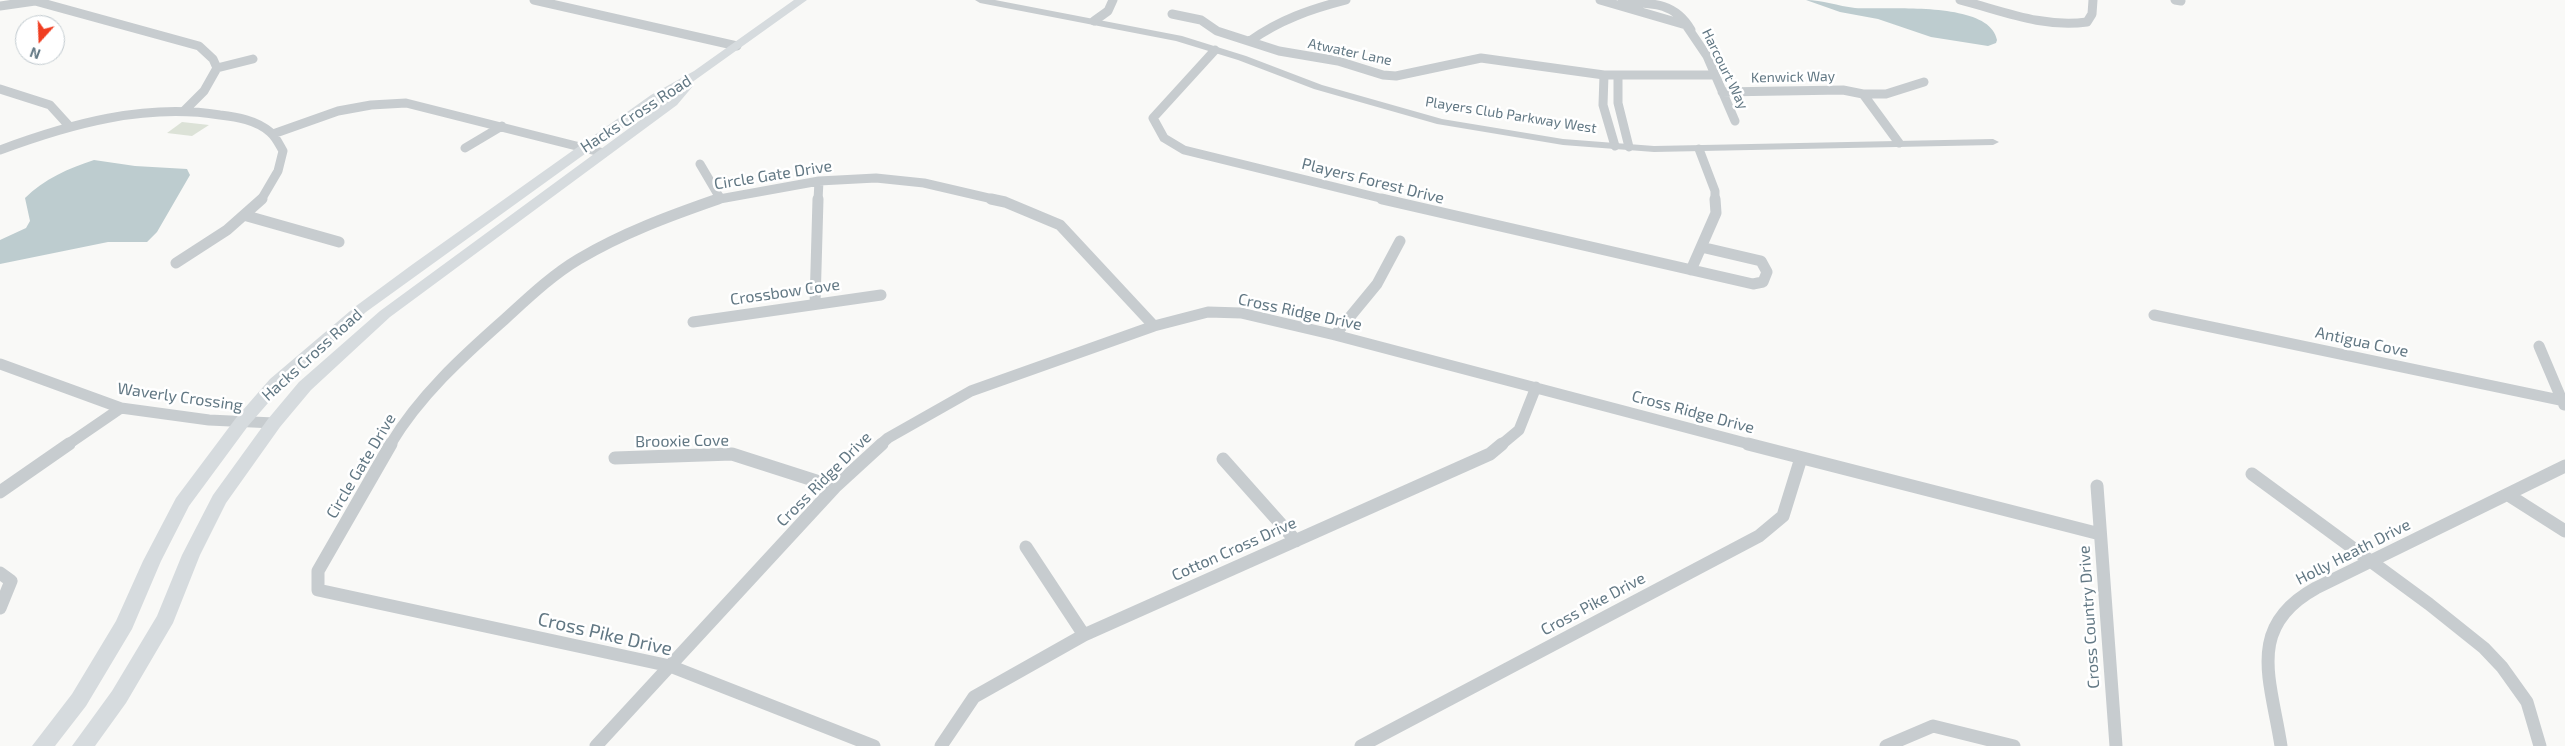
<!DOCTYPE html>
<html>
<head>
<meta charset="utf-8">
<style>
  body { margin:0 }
  #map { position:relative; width:2565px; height:746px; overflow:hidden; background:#f9f9f7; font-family:"Exo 2",sans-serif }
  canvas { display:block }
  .north { position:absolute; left:15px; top:15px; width:50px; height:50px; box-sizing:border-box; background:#fff; border:1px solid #c0c9ce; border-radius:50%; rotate:200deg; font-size:14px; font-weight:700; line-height:20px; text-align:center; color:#627884 }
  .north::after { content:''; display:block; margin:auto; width:18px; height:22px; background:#f03d20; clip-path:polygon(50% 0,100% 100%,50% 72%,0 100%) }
</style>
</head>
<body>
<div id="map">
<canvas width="2565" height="746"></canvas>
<div class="north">N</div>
</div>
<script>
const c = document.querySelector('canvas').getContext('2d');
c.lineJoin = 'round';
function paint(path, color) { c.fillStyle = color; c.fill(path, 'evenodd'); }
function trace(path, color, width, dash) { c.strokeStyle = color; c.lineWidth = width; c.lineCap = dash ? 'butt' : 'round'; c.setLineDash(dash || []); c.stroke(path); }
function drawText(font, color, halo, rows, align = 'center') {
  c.font = font + ' "Exo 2",sans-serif'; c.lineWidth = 5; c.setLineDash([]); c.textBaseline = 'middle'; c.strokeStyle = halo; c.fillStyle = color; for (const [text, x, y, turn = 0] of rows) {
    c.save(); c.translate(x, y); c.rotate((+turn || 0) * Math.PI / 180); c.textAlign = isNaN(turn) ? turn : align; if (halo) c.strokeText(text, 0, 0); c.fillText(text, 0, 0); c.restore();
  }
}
const green = new Path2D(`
  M182,122l27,3 -17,11 -25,-3z`);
const water = new Path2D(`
  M1806,0c16,0 32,6 49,8 32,2 135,-8 142,32l-1,3 -8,3 -57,-9 -53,-18 -38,-7z
  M94,160l41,6 52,3 3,6 -33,57 -10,10h-39l-108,22v-24l26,-12 4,-7 -5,-23c19,-19 44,-30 69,-38z`);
const minorFar2 = new Path2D(`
  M534,0l203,46
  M1600,0l86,25 21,31 28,65
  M1960,0c43,11 82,28 127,22l5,-8 1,-14
  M2175,0l6,1
  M1622,2c29,1 53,0 69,28
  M0,6l35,-5 164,45 14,13 4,9 -13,23 -19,19
  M1172,14l29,6 16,11 62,20 59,10 45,14 13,1 85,-18 123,17h111
  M1094,21l14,-10 5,-11
  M1250,41c29,-21 61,-32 96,-41
  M1215,50l-62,68 11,20 20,12 204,50
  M217,68l36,-9
  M1604,75l-1,30 12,41
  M1618,75v28l11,44
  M0,89l50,16 20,22
  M1722,92l121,-2 20,4h23l38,-12
  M1863,94l36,49
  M273,134l65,-23 33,-6 35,-2 198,50
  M465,148l37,-22
  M1699,149l16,42v9
  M0,150c70,-26 145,-47 220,-35 17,2 36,5 50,17 6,5 9,12 13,19l-5,20 -17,29
  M700,164l20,34
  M714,200l105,-19 57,-3 48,5 73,17
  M818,200l1,-19`);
const minorFar1 = new Path2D(`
  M991,199l14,3 55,23 94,101
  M1382,199l371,85 10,-2 4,-10 -6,-11 -60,-14
  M247,216l92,26
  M176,263l51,-33 35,-31
  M1691,270l25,-57 -1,-14
  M815,304l3,-105
  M2154,315l411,86
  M693,322l188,-27
  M1335,335l42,-51 23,-43
  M2539,346l25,59
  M0,364l121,44 88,12 65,3
  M67,445l54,-37
  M390,445c29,-49 73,-89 115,-126 23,-21 47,-44 74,-60 44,-26 90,-43 139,-60
  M880,445l8,-7 83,-47 183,-65 54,-14 33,1 94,22 418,110
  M1501,445l18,-15 17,-43`);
const minor = new Path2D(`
  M391,444l-73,127v19l352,76 204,80
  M1748,444l352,90
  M615,458l117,-4 103,33
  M1223,459l73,82
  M2252,474l177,130 55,44 18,19 25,35 13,44
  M2097,486l19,260
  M0,492l69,-48
  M2510,496l55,35
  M1026,547l58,88
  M0,573l11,8 -11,27
  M596,746l239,-259 47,-43
  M941,746l33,-49 110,-62 406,-181 12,-10
  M1361,746l398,-210 24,-20 18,-58
  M1886,746l47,-20 81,20
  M2281,746c-10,-66 -36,-119 35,-158l249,-122`);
const tertiary = new Path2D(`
  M975,0h20l187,36 64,20 76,29 120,34 121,20 91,7 339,-7 6,3 -6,3 -339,7 -91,-7 -126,-21 -123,-35 -76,-29 -62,-19 -196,-38z`);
const secondary = new Path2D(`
  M794,0h13l-116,83 2,3 -16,19 -287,212 -79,73 -31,37 -54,76 -26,52 -27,68 -47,80 -31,43h-23l40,-55 45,-75 25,-61 31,-60 55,-76 31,-37 81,-71 289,-212 6,-7 -86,59 -223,161 -84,75 -34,39 -59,80 -28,55 -29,68 -46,77 -31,40h-23l40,-52 44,-73 27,-60 33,-63 60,-80 34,-39 86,-73 57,-42 238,-169 43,-24z`);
const farStreetnames = [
  ["Atwater Lane",1350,52,12],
  ["Harcourt Way",1725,69,64],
  ["Kenwick Way",1793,77,-1],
  ["Players Club Parkway West",1511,115,9]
];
const streetNames = [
  ["Hacks Cross Road",636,114,-33],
  ["Circle Gate Drive",773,175,-9],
  ["Players Forest Drive",1373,181,14],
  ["Crossbow Cove",785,292,-8],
  ["Cross Ridge Drive",1300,312,12],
  ["Antigua Cove",2362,342,12],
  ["Hacks Cross Road",312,355,-42],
  ["Waverly Crossing",180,397,8],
  ["Cross Ridge Drive",1693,412,15],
  ["Brooxie Cove",682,441,-1],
  ["Circle Gate Drive",361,466,-59],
  ["Cross Ridge Drive",824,479,-45],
  ["Cotton Cross Drive",1234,549,-24],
  ["Holly Heath Drive",2353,552,-27],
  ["Cross Pike Drive",1593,604,-28],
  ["Cross Country Drive",2089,617,-94]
];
const nearStreetnames = [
  ["Cross Pike Drive",605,634,13]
];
paint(green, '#dce2d7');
paint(water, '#bdcccf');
trace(minorFar2, '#c7cccf', 9);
trace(minorFar1, '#c7cccf', 11);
trace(minor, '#c7cccf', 13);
paint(tertiary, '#c7cccf');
paint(secondary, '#d6dbde');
drawText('14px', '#627884', '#fff', farStreetnames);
drawText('16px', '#627884', '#fff', streetNames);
drawText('19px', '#627884', '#fff', nearStreetnames);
</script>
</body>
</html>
